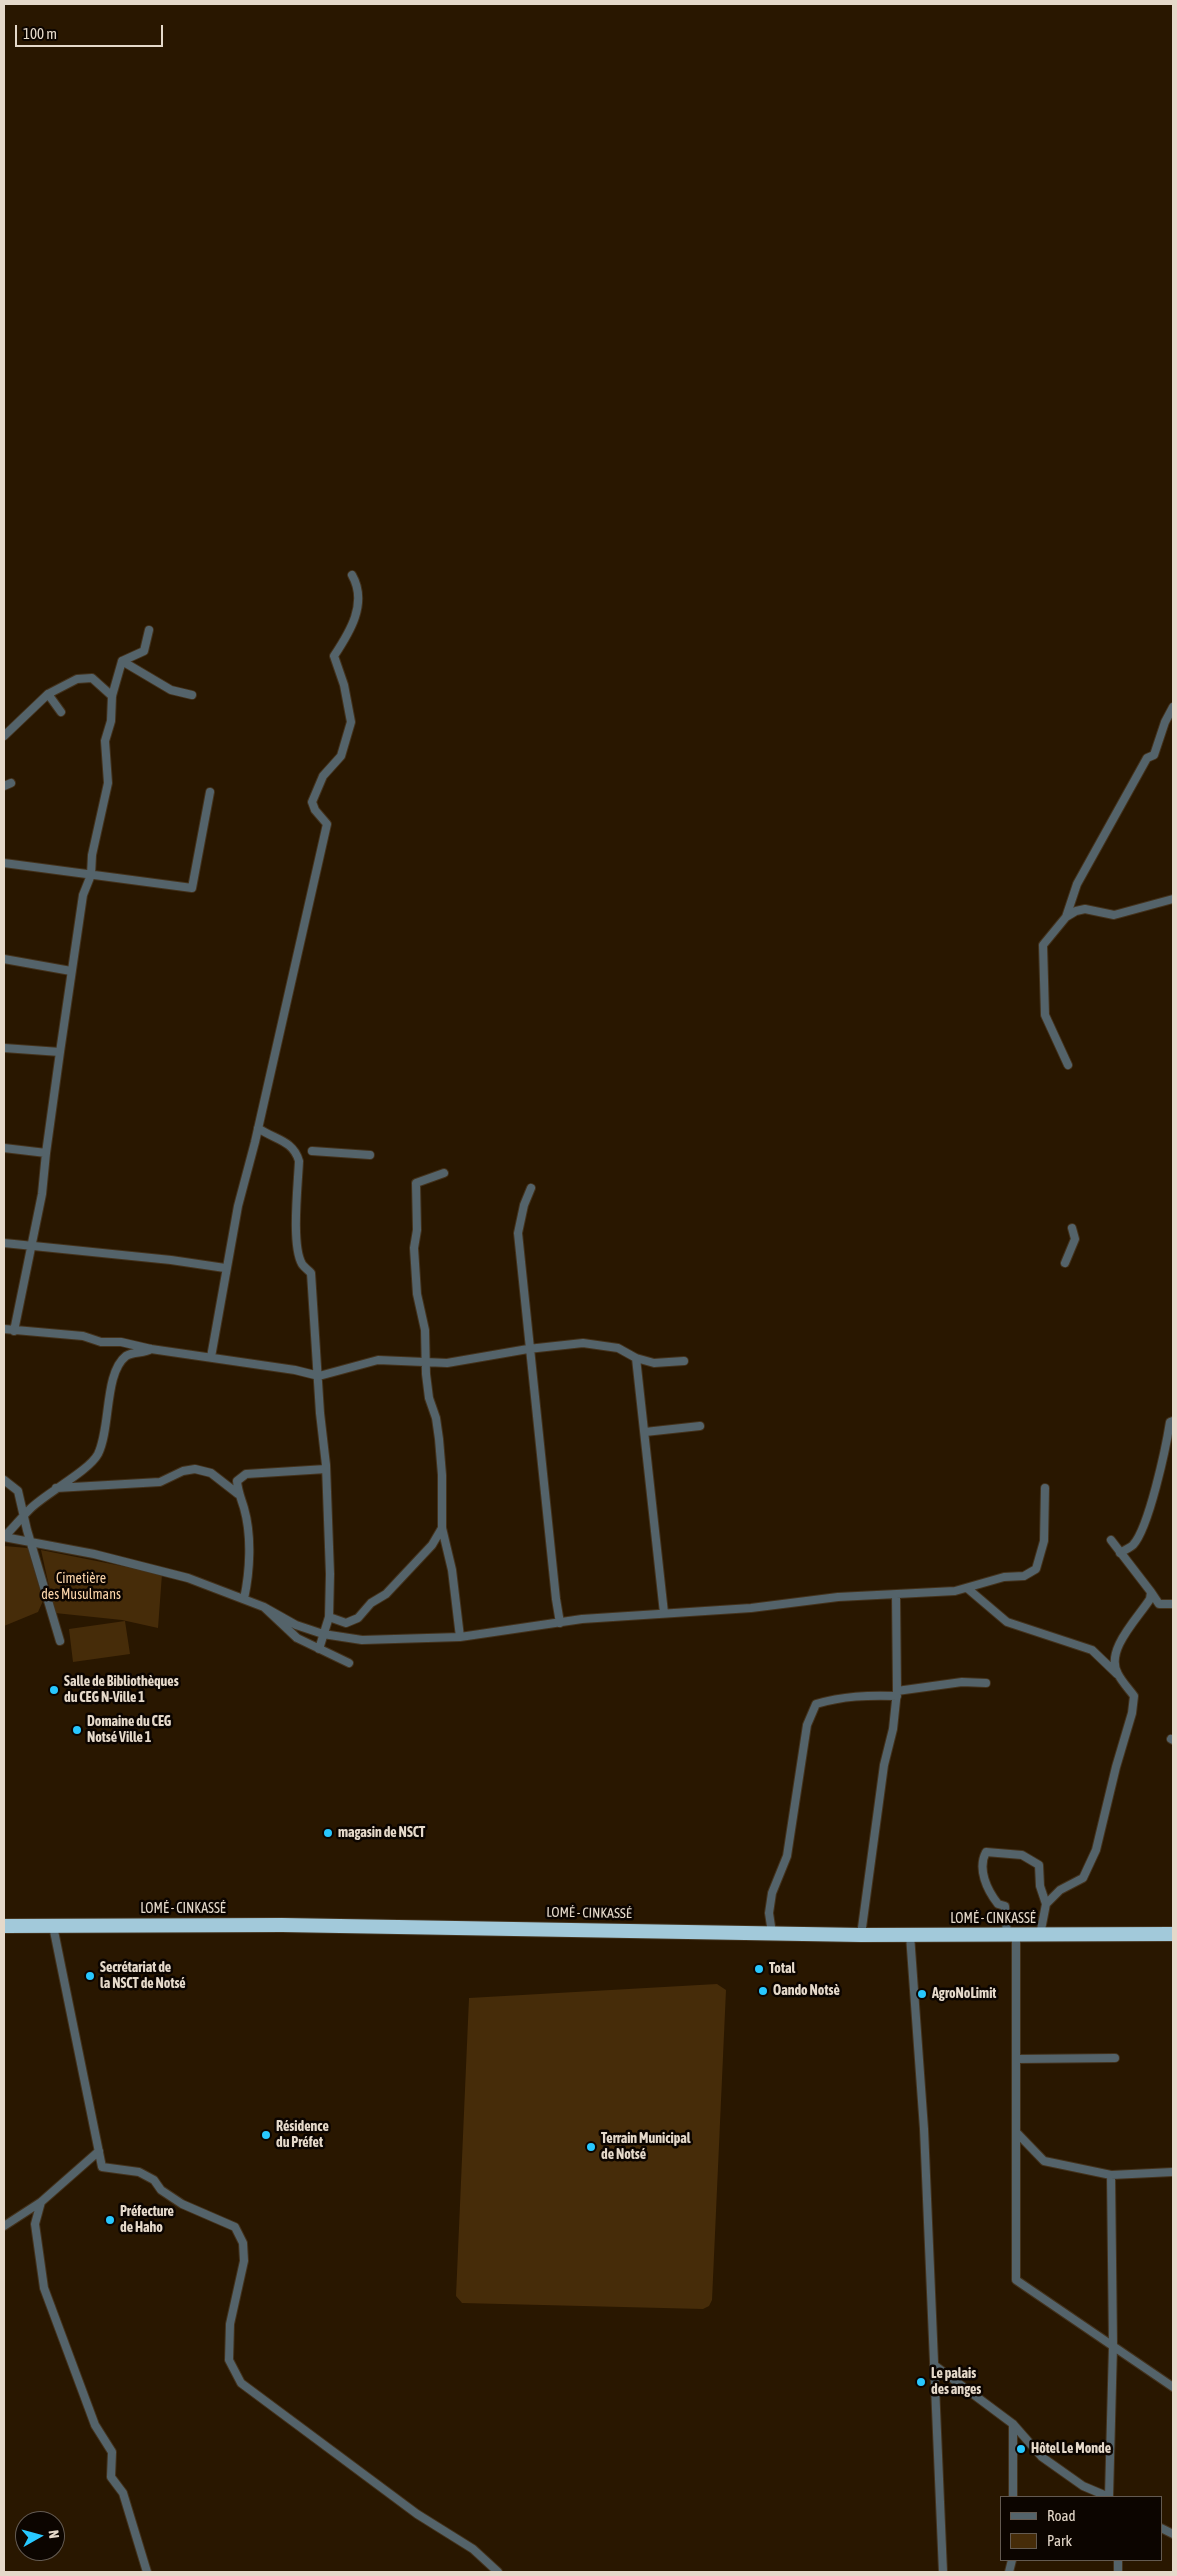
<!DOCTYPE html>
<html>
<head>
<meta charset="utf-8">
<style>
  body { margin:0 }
  #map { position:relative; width:1177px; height:2576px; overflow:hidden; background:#291700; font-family:"Asap Condensed",sans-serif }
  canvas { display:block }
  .frame { position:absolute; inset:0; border:5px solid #e5d9ca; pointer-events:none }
  .legend { position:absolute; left:1000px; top:2496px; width:162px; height:65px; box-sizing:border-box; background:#0c0500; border:1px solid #635a51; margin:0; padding:6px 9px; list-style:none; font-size:15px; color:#e5d9ca }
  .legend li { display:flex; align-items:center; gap:10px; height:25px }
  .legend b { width:25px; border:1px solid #635a51 }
  .north { position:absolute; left:15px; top:2511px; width:50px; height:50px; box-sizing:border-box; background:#0c0500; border:1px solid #635a51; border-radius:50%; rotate:83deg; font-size:14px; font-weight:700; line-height:20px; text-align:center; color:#e5d9ca }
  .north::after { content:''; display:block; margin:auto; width:18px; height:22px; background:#28c8ff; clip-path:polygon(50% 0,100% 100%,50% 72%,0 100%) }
  .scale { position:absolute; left:15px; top:25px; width:148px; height:22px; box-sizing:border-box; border:2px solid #e5d9ca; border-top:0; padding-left:6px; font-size:15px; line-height:18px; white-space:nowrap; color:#e5d9ca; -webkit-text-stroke:4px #0c0500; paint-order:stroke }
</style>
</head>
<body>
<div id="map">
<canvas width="1177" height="2576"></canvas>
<div class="frame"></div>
<ul class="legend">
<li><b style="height:6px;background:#54636a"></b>Road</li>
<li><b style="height:14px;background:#462c09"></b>Park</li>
</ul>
<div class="north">N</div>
<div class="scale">100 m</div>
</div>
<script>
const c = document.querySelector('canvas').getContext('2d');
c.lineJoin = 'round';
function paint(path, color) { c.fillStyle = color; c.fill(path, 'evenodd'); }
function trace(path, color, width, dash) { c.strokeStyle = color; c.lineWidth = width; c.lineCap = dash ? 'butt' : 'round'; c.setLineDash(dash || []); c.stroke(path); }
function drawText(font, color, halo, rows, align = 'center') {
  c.font = font + ' "Asap Condensed",sans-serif'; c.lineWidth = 5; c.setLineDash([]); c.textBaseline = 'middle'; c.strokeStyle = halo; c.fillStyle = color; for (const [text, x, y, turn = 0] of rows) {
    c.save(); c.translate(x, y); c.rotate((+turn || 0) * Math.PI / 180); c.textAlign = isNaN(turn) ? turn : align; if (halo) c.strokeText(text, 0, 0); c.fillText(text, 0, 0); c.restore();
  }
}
const green = new Path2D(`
  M4,1546l24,2 15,53 -5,11 -34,14z
  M41,1550l121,24 -4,54 -36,-8 -67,-7z
  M125,1621l5,33 -57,8 -4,-33z
  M717,1984l9,6 -14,310 -3,6 -6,3 -241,-6 -6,-7 13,-298z`);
const street = new Path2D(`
  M122,661l49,29 21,5
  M48,694l29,-15 15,-1 20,18
  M4,736l44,-42 13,18
  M4,786l7,-3
  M4,863l188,25 18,-96
  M1066,917l11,-33 70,-126 7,-3 11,-33 8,-15
  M4,959l67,12
  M4,1048l56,4 23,-157 8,-20 1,-20 16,-72 -3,-42 6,-20 1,-25 10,-35 22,-10 5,-21
  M1068,1065l-23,-50 -2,-70 23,-28 10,-6 9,-2 29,6 59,-16
  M258,1128c17,12 35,12 41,33 -1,24 -8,84 3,103 2,3 6,6 9,9l9,140 6,52 4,109 -1,43 -10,32
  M4,1148l42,5 -4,41 -28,137
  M312,1151l58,4
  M46,1153l14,-101
  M444,1173l-28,10 1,47 -3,18 3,46 8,36 1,44 3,24 7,20 3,21 3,36v53l10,42 8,67
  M531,1188l-7,17 -6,28 38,366 4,24
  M4,1243l167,17 54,8
  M1065,1263l10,-24 -3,-11
  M4,1329l79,7 18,6h20l30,7 144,21 24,6 59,-16 69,3 81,-14 55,-6 35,5 18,10 18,5 30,-2
  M211,1357l27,-151 17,-64 72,-318 -12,-14 -3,-8 11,-26 18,-20 10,-34 -7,-37 -10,-29c16,-24 34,-53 18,-81
  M636,1358l28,255
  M645,1432l55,-6
  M4,1480l14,11 9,39 33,111
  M56,1488l104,-6 23,-11 12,-2 16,4 27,21
  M4,1537l90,17 94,24 76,29 33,31 52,25
  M4,1537c9,-9 17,-19 26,-28 16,-16 59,-38 68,-55 13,-26 6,-81 28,-98 8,-5 18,-2 25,-7
  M1120,1553c4,-3 10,-5 13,-8 16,-17 33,-98 37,-123l3,-1
  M967,1588l40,34 85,28 25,24
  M1151,1592l8,12h13
  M244,1599c6,-28 8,-63 0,-91 -3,-10 -6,-16 -7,-27l9,-7 80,-5
  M264,1607l32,18 27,9 39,6 98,-3 122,-18 169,-11 87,-11 117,-6 49,-14 20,-1 12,-7 8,-28 1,-53
  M329,1617l17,6 12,-5 13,-15 15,-9 46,-49 10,-17
  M897,1691l65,-9 24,1
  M1171,1739l2,1
  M53,1926l49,241 37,5 15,8 7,10 21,14 53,23 8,16 1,18 -14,63 -1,36 12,23 176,131 56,35 25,23
  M772,1933l-3,-20 3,-20 15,-37 20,-131 9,-21c27,-8 52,-9 81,-8
  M861,1935l23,-170 9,-36 4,-38 -1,-96
  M910,1935l14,194 19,443
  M1007,1935l-2,-29 -7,-2c-11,-14 -21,-35 -12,-52l36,3 17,10 1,21 6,18
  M1016,1935v345l157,107
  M1040,1935l6,-31 14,-14 23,-12 13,-28 20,-83 16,-54 2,-17c-5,-7 -12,-14 -16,-22 -14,-23 20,-56 32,-75l1,-7 -40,-52
  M1017,2059l98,-1
  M1017,2133l27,28 67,14 62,-3
  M99,2151l-58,51 -6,22 9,64 51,137 17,27 -1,25 12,16 24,79
  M4,2226l37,-24
  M934,2365l79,59 29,33 41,29 26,11
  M1109,2496l4,-150 -2,-171
  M1013,2497v-73
  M1161,2528l12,6
  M1118,2560v12
  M1009,2572l3,-12`);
const highway = new Path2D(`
  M4,1926l278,-1 579,10 312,-1`);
const markers = [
  [54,1690,5,"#28c8ff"],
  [77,1730,5,"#28c8ff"],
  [328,1833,5,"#28c8ff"],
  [759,1969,5,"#28c8ff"],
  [90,1976,5,"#28c8ff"],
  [763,1991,5,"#28c8ff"],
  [922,1994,5,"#28c8ff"],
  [266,2135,5,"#28c8ff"],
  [591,2147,5,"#28c8ff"],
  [110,2220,5,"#28c8ff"],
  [921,2382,5,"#28c8ff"],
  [1021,2449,5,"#28c8ff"]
];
const parkNames = [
  ["Cimetière",81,1579],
  ["des Musulmans",81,1595]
];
const poiNames = [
  ["Salle de Bibliothèques",64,1682],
  ["du CEG N-Ville 1",64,1698],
  ["Domaine du CEG",87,1722],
  ["Notsé Ville 1",87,1738],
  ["magasin de NSCT",338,1833],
  ["Secrétariat de",100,1968],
  ["la NSCT de Notsé",100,1984],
  ["Total",769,1969],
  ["Oando Notsè",773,1991],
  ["AgroNoLimit",932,1994],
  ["Résidence",276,2127],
  ["du Préfet",276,2143],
  ["Terrain Municipal",601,2139],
  ["de Notsé",601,2155],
  ["Préfecture",120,2212],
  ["de Haho",120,2228],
  ["Le palais",931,2374],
  ["des anges",931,2390],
  ["Hôtel Le Monde",1031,2449]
];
const streetNames = [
  ["LOMÉ - CINKASSÉ",183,1909],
  ["LOMÉ - CINKASSÉ",589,1913,1],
  ["LOMÉ - CINKASSÉ",993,1919]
];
paint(green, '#462c09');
trace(street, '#43321c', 10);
trace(highway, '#43321c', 16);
trace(street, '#54636a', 8);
trace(highway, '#a2c9da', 14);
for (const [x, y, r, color] of markers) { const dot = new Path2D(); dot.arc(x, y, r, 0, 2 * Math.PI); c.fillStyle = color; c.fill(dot); trace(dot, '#0c0500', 2); }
drawText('14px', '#fad4a9', '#0c0500', parkNames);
drawText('bold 14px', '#e5d9ca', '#0c0500', poiNames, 'left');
drawText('14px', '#e5d9ca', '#0c0500', streetNames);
</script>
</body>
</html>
